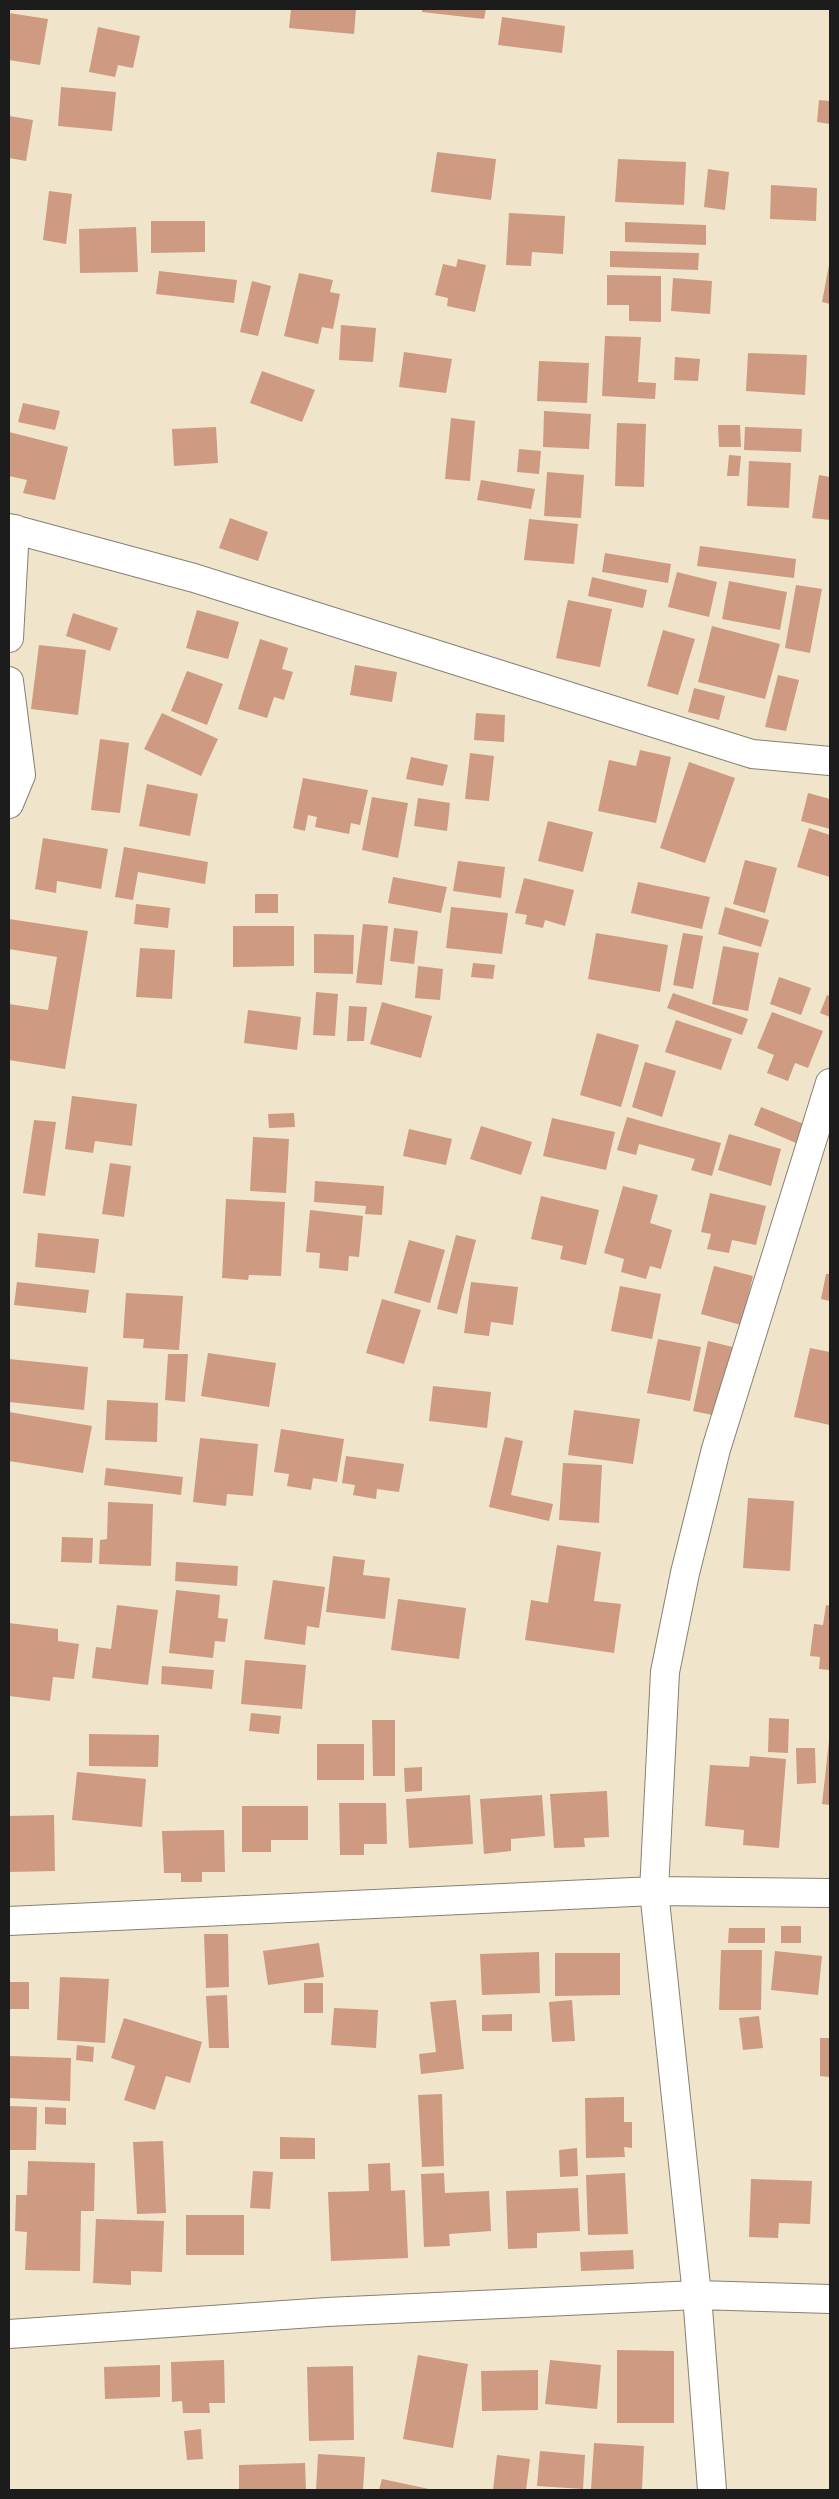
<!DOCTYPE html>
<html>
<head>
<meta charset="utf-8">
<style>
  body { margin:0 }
  #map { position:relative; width:839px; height:2499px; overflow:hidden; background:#f0e5ca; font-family:"IM FELL English",serif }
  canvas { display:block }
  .frame { position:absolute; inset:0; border:10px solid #1c1c1c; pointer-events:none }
</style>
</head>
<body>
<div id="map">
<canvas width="839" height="2499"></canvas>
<div class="frame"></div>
</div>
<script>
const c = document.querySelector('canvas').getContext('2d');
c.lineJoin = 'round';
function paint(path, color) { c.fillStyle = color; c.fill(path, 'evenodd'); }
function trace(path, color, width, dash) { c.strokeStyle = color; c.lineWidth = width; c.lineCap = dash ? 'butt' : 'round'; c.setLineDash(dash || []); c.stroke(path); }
const building = new Path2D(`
  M291,9h65l-2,25 -65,-6z
  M422,9h64l-2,10 -62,-7z
  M9,13l39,6 -8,46 -31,-5z
  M502,17l63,9 -3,27 -64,-8z
  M98,27l42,9 -7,32 -15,-3 -3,12 -26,-5z
  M61,87l55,5 -4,39 -54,-5z
  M819,100l11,1v23l-13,-2z
  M9,116l24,4 -7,41 -17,-3z
  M437,152l59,7 -5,41 -60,-8z
  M618,159l68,3 -2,43 -69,-3z
  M708,169l21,3 -4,38 -21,-3z
  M771,185l46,3 -1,33 -46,-2z
  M49,191l23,3 -6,50 -23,-4z
  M509,213l56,3 -2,38 -31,-2 -1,14 -25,-1z
  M151,221h54v31l-54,1z
  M625,222l81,3v20l-81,-3z
  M136,227l2,45 -58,1 -1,-44z
  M610,251l89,2 -1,17 -88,-3z
  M458,259l28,6 -11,47 -28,-6 1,-8 -13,-3 8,-31 13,3z
  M829,265h1v39l-8,-2z
  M159,271l78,9 -3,23 -78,-9z
  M299,273l34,7 -3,12 10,2 -7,35 -11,-2 -4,17 -34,-8z
  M607,275l54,1v46l-32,-1v-16h-22z
  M673,278l39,3 -2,33 -39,-3z
  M252,281l19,5 -13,50 -18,-4z
  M341,325l35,3 -3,34 -34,-2z
  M605,336l36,1 -3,45 18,1 -1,16 -53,-3z
  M404,352l48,7 -6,34 -47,-6z
  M748,353l59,2 -2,40 -59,-4z
  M675,357l25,2 -2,22 -24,-1z
  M539,361l50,2 -2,40 -50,-2z
  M262,371l53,19 -13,32 -52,-19z
  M23,403l37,8 -5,19 -37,-8z
  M544,411l47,3 -2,35 -46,-2z
  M451,418l24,3 -5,60 -25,-2z
  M617,423l29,1 -2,63 -29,-1z
  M718,425h22l1,22h-22z
  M216,427l2,36 -44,3 -2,-37z
  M745,427l57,2 -1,23 -57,-2z
  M9,432l59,15 -13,53 -32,-7 4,-13 -18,-4z
  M519,449l22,2 -2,23 -22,-2z
  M729,455l12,1 -2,20h-12z
  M749,461l42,2 -2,45 -42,-2z
  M547,472l37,3 -3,43 -37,-2z
  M819,475l11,2v43l-18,-2z
  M481,480l54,9 -4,20 -54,-9z
  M230,518l38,14 -10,29 -39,-13z
  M529,519l49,5 -4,40 -50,-4z
  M700,546l96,13 -2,19 -97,-12z
  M605,553l66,11 -3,19 -66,-11z
  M677,572l40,10 -8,35 -41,-10z
  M592,577l55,13 -4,18 -55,-12z
  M729,581l58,11 -7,38 -58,-11z
  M796,585l26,4 -12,64 -25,-5z
  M568,600l44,9 -12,58 -44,-9z
  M197,610l42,12 -11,37 -42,-11z
  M73,613l45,15 -8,23 -44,-15z
  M712,626l68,18 -15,55 -67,-17z
  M663,630l32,9 -17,56 -31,-9z
  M260,639l28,9 -6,21 11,3 -9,28 -10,-3 -7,21 -29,-9z
  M39,645l47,5 -8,65 -47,-6z
  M355,665l42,7 -5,30 -42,-7z
  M187,671l36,13 -16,41 -36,-14z
  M778,675l21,5 -13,51 -21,-4z
  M694,688l31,8 -6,24 -31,-8z
  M162,713l56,26 -17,37 -57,-27z
  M476,713l29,2 -1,27 -30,-2z
  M100,739l29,4 -9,70 -29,-3z
  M640,750l31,7 -15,66 -58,-12 11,-51 27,6z
  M470,753l24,3 -5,45 -24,-2z
  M411,757l37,8 -5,21 -37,-7z
  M689,762l46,16 -30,85 -45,-15z
  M303,778l65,12 -8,35 -9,-2 -2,11 -34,-7 2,-10 -9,-2 -3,16 -12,-3z
  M147,784l51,10 -8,42 -51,-10z
  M808,793l22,6v30l-29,-8z
  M372,797l36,6 -10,55 -36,-8z
  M418,798l32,5 -3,28 -33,-5z
  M548,821l45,11 -10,40 -45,-11z
  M809,828l21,7v42l-33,-10z
  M43,838l65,11 -7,40 -44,-8 -1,12 -21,-4z
  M124,847l84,15 -3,22 -67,-12 -5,28 -18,-3z
  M745,860l32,8 -12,45 -32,-9z
  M458,861l47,6 -4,31 -48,-7z
  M393,877l54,10 -6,26 -53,-10z
  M524,878l50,12 -9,36 -20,-6 -2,8 -18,-4 2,-9 -12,-2z
  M638,882l72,15 -8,32 -71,-16z
  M255,894h23v19h-23z
  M136,904l34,4 -2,20 -34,-4z
  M451,907l57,6 -6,41 -56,-6z
  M725,907l44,13 -8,27 -43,-13z
  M9,919l79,12 -23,138 -56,-9v-56l39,6 9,-53 -48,-8z
  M363,924l25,2 -6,59 -26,-2z
  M233,926h61v40l-61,1z
  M394,928l24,3 -4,33 -24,-3z
  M596,933l72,12 -8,47 -72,-13z
  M683,933l20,3 -10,53 -20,-4z
  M314,934l40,1 -1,39 -39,-1z
  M723,946l36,7 -11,58 -36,-7z
  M140,948l35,2 -3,49 -36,-2z
  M473,963l22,2 -2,14 -22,-2z
  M418,966l25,3 -3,31 -25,-2z
  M779,977l32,11 -10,27 -31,-11z
  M316,992l22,2 -3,42 -22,-1z
  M673,993l75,26 -6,16 -75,-27z
  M827,995l3,1v21l-10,-4z
  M382,1002l50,14 -11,42 -51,-14z
  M349,1006l18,1 -3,34h-17z
  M248,1010l53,7 -4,33 -53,-7z
  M772,1012l51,19 -15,37 -13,-5 -7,18 -21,-8 7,-18 -17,-7z
  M676,1020l56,19 -11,31 -56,-18z
  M597,1033l42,12 -18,62 -41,-12z
  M645,1062l31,9 -14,46 -30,-10z
  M72,1096l65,8 -5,42 -37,-5 -2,12 -28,-4z
  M761,1107l43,17 -8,19 -42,-18z
  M294,1113l1,14 -26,1 -1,-14z
  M627,1117l94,26 -9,33 -21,-6 4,-11 -56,-15 -3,11 -19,-5z
  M552,1118l63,14 -9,38 -63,-14z
  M34,1120l22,2 -11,74 -22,-3z
  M481,1126l51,16 -11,33 -51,-16z
  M409,1129l43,10 -6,26 -43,-9z
  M729,1134l52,15 -10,37 -53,-16z
  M253,1137l36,2 -3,54 -36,-2z
  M110,1163l21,3 -7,51 -22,-3z
  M315,1181l69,5 -2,29 -17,-1 1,-8 -52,-4z
  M623,1186l35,9 -8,28 22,7 -11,39 -11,-3 -4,13 -25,-7 3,-13 -20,-6z
  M710,1193l56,13 -10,39 -24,-5 -3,13 -22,-4 4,-15 -10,-2z
  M541,1196l58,14 -13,55 -26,-6 3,-13 -32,-7z
  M226,1199l59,3 -4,74 -32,-1 -1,5 -26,-2z
  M310,1210l53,6 -4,41 -10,-1 -1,15 -29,-3 1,-15 -14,-1z
  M38,1233l61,6 -4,34 -60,-6z
  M456,1235l20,5 -19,74 -20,-5z
  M409,1240l36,10 -15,53 -36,-10z
  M714,1266l39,10 -12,49 -40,-11z
  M826,1274h4v27l-9,-2z
  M17,1282l72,8 -3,23 -72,-8z
  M471,1282l47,5 -5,38 -22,-3 -2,14 -25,-3z
  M620,1286l41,8 -9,45 -41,-8z
  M126,1293l57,3 -4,54 -36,-2 1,-9 -21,-1z
  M382,1299l39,11 -17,54 -38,-11z
  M658,1339l43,8 -11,54 -43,-8z
  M708,1341l29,7 -15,69 -29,-6z
  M810,1348l20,4v73l-36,-8z
  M208,1353l68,10 -7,44 -68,-11z
  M168,1354h20l-3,48 -20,-2z
  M9,1359l79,8 -4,43 -75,-8z
  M433,1386l58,6 -4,36 -58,-7z
  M107,1400l51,3 -1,39 -52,-2z
  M574,1410l66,9 -7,45 -65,-9z
  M9,1412l83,14 -9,47 -74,-12z
  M281,1429l63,10 -7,43 -24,-4 -2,12 -24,-4 2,-12 -15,-2z
  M505,1437l18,4 -12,54 42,9 -4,17 -60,-14z
  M200,1438l58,6 -5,52 -26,-2 -1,12 -33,-4z
  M346,1456l58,8 -5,28 -22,-3 -1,10 -23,-4 2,-10 -13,-2z
  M563,1463l39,2 -3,58 -40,-3z
  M106,1468l77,9 -2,18 -77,-10z
  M748,1498l46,3 -4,70 -47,-3z
  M108,1502l45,2 -2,62 -52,-2 1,-24 7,-1z
  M62,1537l31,1 -1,25 -31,-1z
  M557,1545l44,7 -7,49 27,3 -7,49 -89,-13 6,-40 17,3z
  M333,1556l32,4 -2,15 27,3 -5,41 -59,-7z
  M176,1562l62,4 -1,20 -62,-5z
  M273,1580l52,7 -6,41 -12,-2 -2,19 -41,-6z
  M176,1590l44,5 -2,23 10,1 -3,23 -10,-1 -2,17 -44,-5z
  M398,1599l68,9 -7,51 -68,-9z
  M117,1605l41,5 -10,75 -56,-7 4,-31 15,2z
  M826,1605l4,1v64l-11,-1 1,-12 -10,-1 4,-32 9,1z
  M9,1623l49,6v12l21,3 -5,35 -21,-2 -3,24 -41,-5z
  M245,1660l61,5 -4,44 -61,-5z
  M162,1666l52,4 -2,19 -51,-5z
  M251,1713l30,3 -2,18 -30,-3z
  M769,1718l20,1 -1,34 -20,-1z
  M372,1720h23v56h-22z
  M89,1734l70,1 -1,32 -69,-1z
  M829,1741h1v64l-8,-1z
  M317,1744h47v36h-47z
  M796,1748h19l1,35 -19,1z
  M750,1756l36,3 -7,89 -36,-3 1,-15 -39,-4 5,-61 39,2z
  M422,1767v24l-17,1 -1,-24z
  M77,1772l69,7 -4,48 -70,-7z
  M607,1791l2,46 -25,1 1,9 -31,1 -4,-54z
  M470,1795l3,49 -64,4 -3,-49z
  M542,1795l3,41 -34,3v12l-27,3 -4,-55z
  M339,1803h47l1,41h-23v11h-24z
  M242,1806h66v34h-37v12h-29z
  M54,1815l1,56 -46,1v-56z
  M224,1830l1,42h-23v10h-21v-9h-17l-2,-42z
  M781,1926h20v17h-20z
  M729,1928h36v15h-37z
  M204,1934h24l1,53 -23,1z
  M319,1943l5,34 -56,8 -5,-34z
  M721,1950h41l-1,60h-42z
  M775,1951l47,5 -4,39 -47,-5z
  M539,1952l1,41 -58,2 -2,-41z
  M555,1953h65v42l-65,1z
  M60,1977l49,2 -4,64 -48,-3z
  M9,1982h20v27h-20z
  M304,1983h19v30h-19z
  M227,1995l2,53h-20l-3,-52z
  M456,2000l8,69 -43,5 -2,-20 17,-2 -6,-50z
  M572,2000l3,41 -23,1 -3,-40z
  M334,2008l44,2 -2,38 -45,-3z
  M512,2014v17h-30v-16z
  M759,2016l4,32 -20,2 -4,-32z
  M124,2018l78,24 -12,41 -24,-7 -11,34 -31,-10 11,-34 -24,-8z
  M820,2038h10v39l-10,-1z
  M77,2045l17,2 -1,15 -17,-2z
  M9,2056l62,2 -1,43 -61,-3z
  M442,2094l2,72 -22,1 -4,-72z
  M624,2097v25h8v26l-8,-1 1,10 -39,1 -1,-60z
  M9,2106l28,1 -1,43h-27z
  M45,2107l21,1v17l-21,-1z
  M280,2137l35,1v21h-35z
  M163,2141l3,72 -29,1 -4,-72z
  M577,2148l1,28 -18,1 -1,-27z
  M28,2161l67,2 -1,48h-13l-1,60 -55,-1 2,-38 -12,-1 1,-36h11z
  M390,2163l1,28 14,-1 3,68 -77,3 -3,-69 41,-1 -1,-27z
  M253,2171l20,1 -3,37 -20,-1z
  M444,2173l1,20 44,-2 2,40 -42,3 1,12 -26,1 -3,-73z
  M625,2173l3,61 -40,1 -2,-60z
  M751,2179l61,2 -2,43 -31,-1 -1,15 -29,-1z
  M578,2188l2,43 -43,2v15l-29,1 -2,-58z
  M186,2215h58v40h-58z
  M96,2219l68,2 -2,51 -31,-1v14l-38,-2z
  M633,2250l1,19 -53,2 -1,-19z
  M617,2350l57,1v72h-57z
  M418,2355l50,9 -15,84 -50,-9z
  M224,2360l1,43h-16l1,10h-27l-1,-12 -10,1 -1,-40z
  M550,2360l51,5 -4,44 -52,-5z
  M160,2365v32l-55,2 -1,-32z
  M353,2366l1,74 -45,1 -2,-74z
  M538,2370v40l-56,1 -1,-40z
  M201,2429l2,30 -16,1 -3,-29z
  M594,2443l50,3 -2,44h-51z
  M540,2451l45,4 -2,34 -46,-3z
  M318,2454l47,3 -2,33h-47z
  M497,2455l33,4 -4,31h-33z
  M305,2463l1,27h-67v-25z
  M382,2479l47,10v1h-50z`);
const street = new Path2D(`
  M9,528l185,50 558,176 78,7
  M9,638l6,-109
  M9,681l12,94 -12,29
  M9,1921l645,-30 176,2
  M9,2334l318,-22 370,-17 133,4
  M712,2490l-15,-195 -43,-404 11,-219 20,-99 31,-124 114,-366`);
paint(building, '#ce9a81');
trace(street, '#868073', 30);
trace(street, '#fff', 28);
</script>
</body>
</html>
